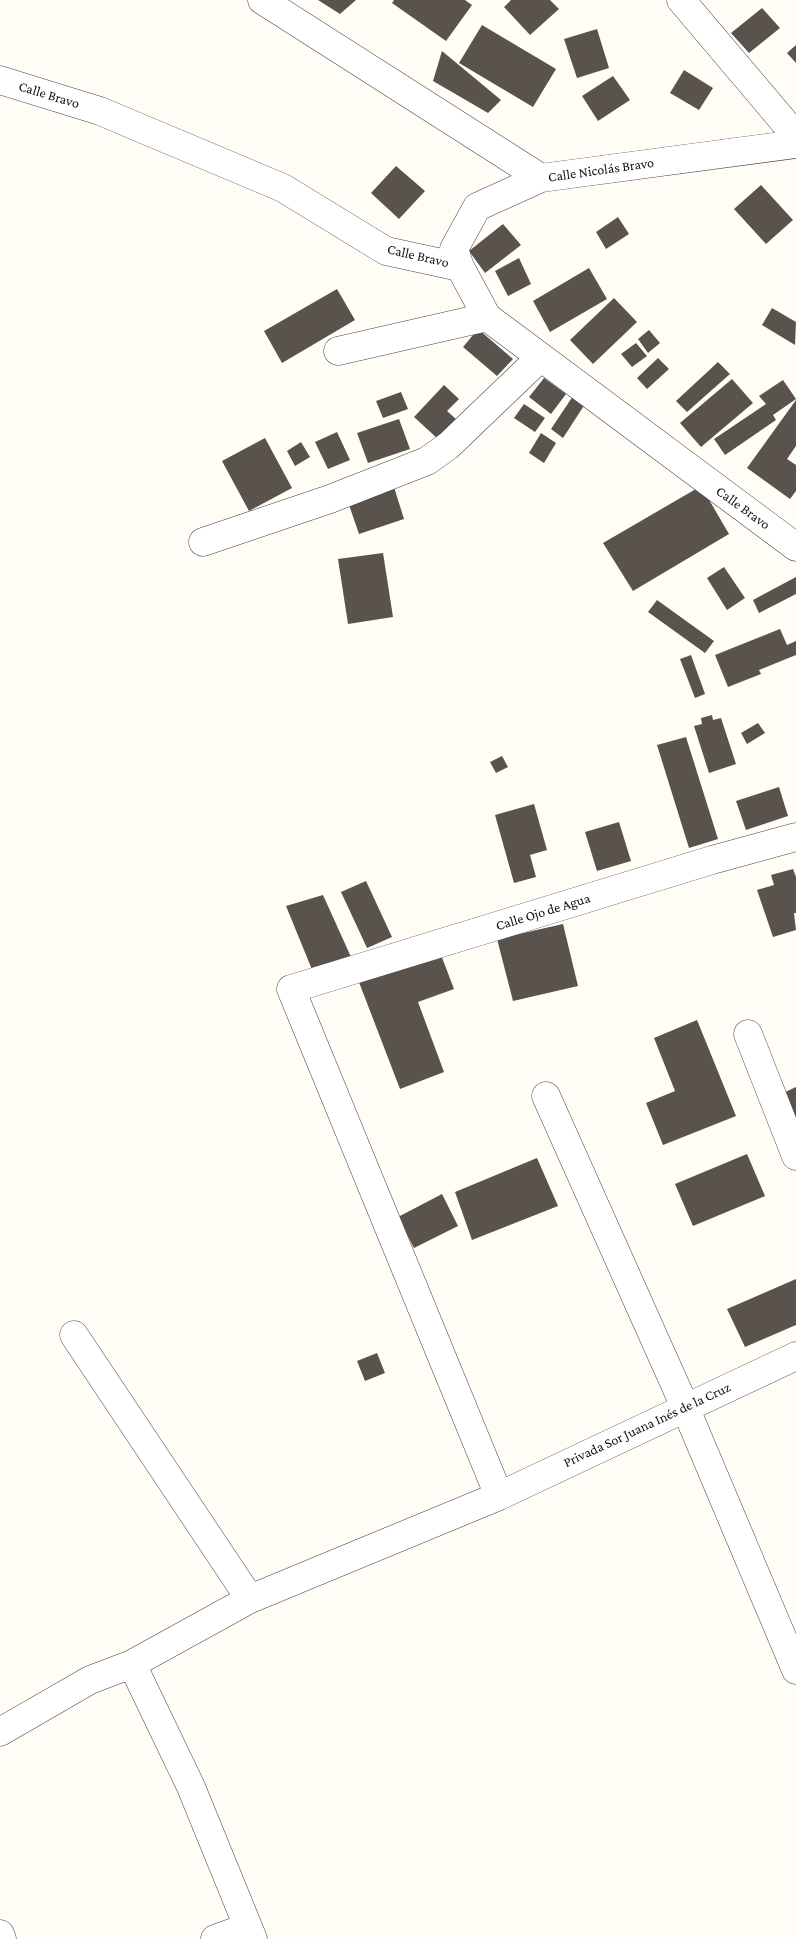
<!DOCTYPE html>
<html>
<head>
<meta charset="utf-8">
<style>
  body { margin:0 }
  canvas { display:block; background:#fffdf5 }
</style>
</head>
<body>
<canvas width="796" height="1939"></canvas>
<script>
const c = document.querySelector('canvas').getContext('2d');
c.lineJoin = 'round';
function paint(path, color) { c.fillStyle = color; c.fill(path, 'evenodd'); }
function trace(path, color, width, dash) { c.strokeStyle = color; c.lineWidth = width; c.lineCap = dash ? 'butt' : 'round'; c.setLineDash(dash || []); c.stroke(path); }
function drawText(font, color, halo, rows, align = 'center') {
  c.font = font + ' "Crimson Pro",serif'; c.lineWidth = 5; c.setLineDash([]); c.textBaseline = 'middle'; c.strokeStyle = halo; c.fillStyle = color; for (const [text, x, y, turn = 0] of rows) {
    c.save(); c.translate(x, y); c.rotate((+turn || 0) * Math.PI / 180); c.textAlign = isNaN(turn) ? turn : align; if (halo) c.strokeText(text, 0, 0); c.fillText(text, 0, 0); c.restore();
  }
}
const building = new Path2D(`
  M318,0h38l-16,14z
  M394,0h71l7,5 -26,36 -54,-38z
  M511,0h39l9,9 -29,26 -26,-28z
  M762,8l18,20 -31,25 -18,-20z
  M482,25l74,44 -23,38 -74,-44z
  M597,29l12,39 -32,10 -13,-39z
  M796,45v18l-9,-10z
  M442,51l59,49 -13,13 -55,-32z
  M684,70l29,18 -14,22 -29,-17z
  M613,76l17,24 -32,21 -16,-25z
  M396,166l29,25 -26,28 -28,-26z
  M761,185l32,35 -27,24 -32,-35z
  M618,217l11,17 -23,15 -10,-17z
  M503,224l18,21 -36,28 -16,-22z
  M519,258l12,26 -23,12 -13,-25z
  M589,268l18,31 -57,33 -17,-31z
  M337,289l18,31 -73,43 -18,-32z
  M614,298l23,24 -44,42 -23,-24z
  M772,308l24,14 -1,23 -33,-20z
  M478,329l35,30 -16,17 -34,-29z
  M649,330l11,13 -12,10 -10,-14z
  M636,343l11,13 -15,11 -11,-13z
  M658,358l11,11 -22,20 -10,-11z
  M718,362l12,12 -43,38 -11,-11z
  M544,378l22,16 -15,20 -22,-17z
  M732,379l21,24 -52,44 -21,-24z
  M783,380l13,19 -23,16 3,5 -51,35 -11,-16 52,-35 -7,-8z
  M444,385l15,14 -12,12 10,9 -19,19 -24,-22z
  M401,392l7,17 -25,9 -7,-17z
  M575,393l12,8 -24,37 -12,-9z
  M796,400v46l-9,13 9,6v26l-6,8 -43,-31z
  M524,404l21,14 -10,14 -21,-14z
  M399,419l11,30 -42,14 -11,-30z
  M337,432l13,28 -22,9 -13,-27z
  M541,433l15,10 -12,20 -15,-10z
  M265,438l27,50 -43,23 -27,-50z
  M301,442l9,15 -15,9 -8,-15z
  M701,486l28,48 -96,57 -30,-48z
  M394,487l10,32 -45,15 -11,-32z
  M383,553l10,64 -45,7 -10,-65z
  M724,567l21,31 -18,12 -20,-32z
  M796,577v17l-37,19 -6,-13z
  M657,600l57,41 -9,12 -57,-41z
  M780,629l7,16 9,-4v14l-37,15 2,4 -33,13 -13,-32z
  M691,655l14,39 -10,4 -15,-39z
  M712,715l1,5 8,-2 15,46 -27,9 -15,-47 8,-2 -1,-6z
  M758,723l7,10 -18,11 -6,-11z
  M686,737l32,102 -29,9 -32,-103z
  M502,756l6,11 -12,6 -6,-11z
  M779,787l9,29 -42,14 -10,-29z
  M534,804l13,46 -17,5 6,22 -22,6 -19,-68z
  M619,822l12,39 -34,10 -12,-39z
  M793,869l3,8v36h-2l2,17 -23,7 -16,-47 17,-5 -3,-10z
  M366,881l26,56 -25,11 -26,-56z
  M323,895l28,62 -38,15 -27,-66z
  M563,924l15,62 -65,15 -16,-62z
  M438,947l16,42 -36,13 26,70 -44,17 -43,-112z
  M697,1020l39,96 -73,29 -17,-42 29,-12 -21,-53z
  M796,1087v43l-17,-35z
  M747,1154l18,42 -72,30 -18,-42z
  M537,1158l21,48 -86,34 -17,-48z
  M442,1194l16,32 -44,22 -16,-31z
  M796,1279v46l-51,22 -18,-38z
  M377,1353l8,20 -20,8 -8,-20z`);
const street = new Path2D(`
  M262,0l279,178
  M681,0l115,136
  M0,80l100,31 183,77 103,63 74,16
  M796,144l-255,34 -64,29 -23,42 6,18 27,50 309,230
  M338,351l149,-34
  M203,542l127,-43 97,-38 21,-15 93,-89
  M748,1034l48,122
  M546,1096l139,311 111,263
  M74,1335l176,264
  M499,1496l-208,-507 421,-129 84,-23
  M132,1664l59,123 62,152
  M0,1732l90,-52 42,-16 118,-65 249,-103 297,-140
  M0,1934l2,5
  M215,1939l33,-12`);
const streetNames = [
  ["Calle Bravo",49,95,17],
  ["Calle Nicolás Bravo",601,170,-8],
  ["Calle Bravo",418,256,13],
  ["Calle Bravo",743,508,36],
  ["Calle Ojo de Agua",543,912,-17],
  ["Privada Sor Juana Inés de la Cruz",647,1425,-25]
];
paint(building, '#5a524d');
trace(street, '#444', 29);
trace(street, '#fff', 28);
drawText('14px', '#111', '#fff', streetNames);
</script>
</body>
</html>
